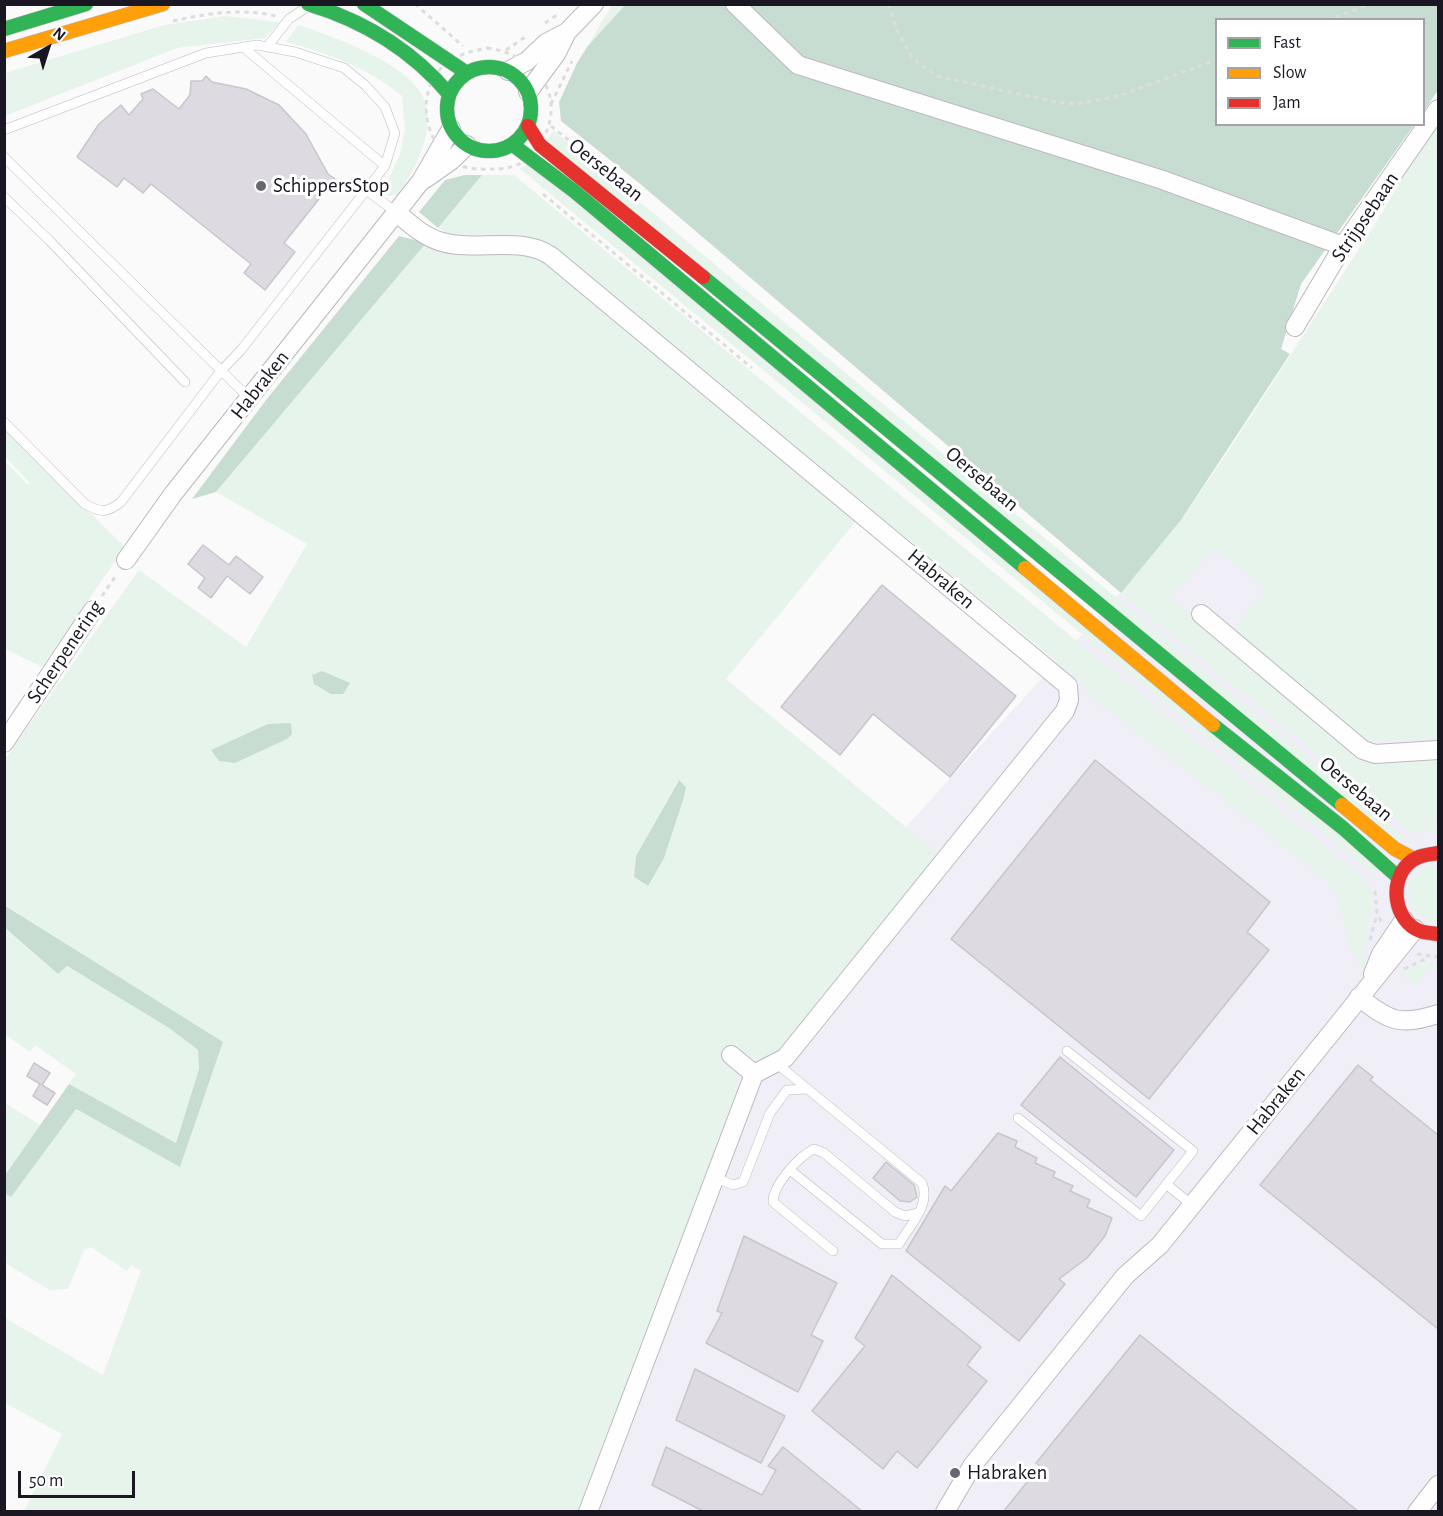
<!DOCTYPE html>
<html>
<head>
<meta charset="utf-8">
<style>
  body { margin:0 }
  #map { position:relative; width:1443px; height:1516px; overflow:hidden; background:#fafafa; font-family:"Alegreya Sans",sans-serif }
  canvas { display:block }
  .frame { position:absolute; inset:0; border:6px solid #1a1722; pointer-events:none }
  .legend { position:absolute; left:1215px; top:18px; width:210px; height:108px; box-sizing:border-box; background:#fff; border:2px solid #a3a2a7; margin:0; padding:8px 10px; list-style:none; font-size:18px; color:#1a1722 }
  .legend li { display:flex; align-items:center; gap:12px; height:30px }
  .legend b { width:30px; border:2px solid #a3a2a7 }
  .north { position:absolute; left:18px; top:18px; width:60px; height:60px; -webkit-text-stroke:4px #fff; paint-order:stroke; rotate:39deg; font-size:16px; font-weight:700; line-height:24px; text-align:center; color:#1a1722 }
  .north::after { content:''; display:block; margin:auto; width:21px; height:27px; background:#1a1722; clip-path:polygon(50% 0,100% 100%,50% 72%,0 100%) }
  .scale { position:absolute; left:18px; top:1471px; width:117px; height:27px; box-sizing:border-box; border:3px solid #1a1722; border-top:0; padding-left:8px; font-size:18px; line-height:21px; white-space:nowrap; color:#1a1722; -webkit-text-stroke:4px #fff; paint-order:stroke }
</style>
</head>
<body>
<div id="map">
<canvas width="1443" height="1516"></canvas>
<div class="frame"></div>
<ul class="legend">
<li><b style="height:8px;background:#30b455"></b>Fast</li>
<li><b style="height:8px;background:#ff9f0a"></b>Slow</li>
<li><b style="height:8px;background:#e5322d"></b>Jam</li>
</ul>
<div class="north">N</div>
<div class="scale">50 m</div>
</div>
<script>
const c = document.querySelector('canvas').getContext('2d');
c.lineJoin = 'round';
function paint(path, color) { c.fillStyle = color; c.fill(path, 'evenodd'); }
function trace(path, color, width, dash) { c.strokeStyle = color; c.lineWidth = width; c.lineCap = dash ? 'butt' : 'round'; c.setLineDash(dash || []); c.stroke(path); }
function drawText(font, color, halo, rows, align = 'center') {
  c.font = font + ' "Alegreya Sans",sans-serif'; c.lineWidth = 6; c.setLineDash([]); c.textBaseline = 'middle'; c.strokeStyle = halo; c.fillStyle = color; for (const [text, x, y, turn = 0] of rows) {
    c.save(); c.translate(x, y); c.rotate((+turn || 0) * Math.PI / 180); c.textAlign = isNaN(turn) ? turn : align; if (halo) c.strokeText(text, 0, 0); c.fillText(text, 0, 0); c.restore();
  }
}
const built = new Path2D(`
  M1244,457l194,154v900l-952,1 204,-449z`);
const green = new Path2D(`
  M612,5h13l-38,42z
  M225,16l55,6 -15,16 -88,10 -172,68v-43l159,-48z
  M298,25c33,10 108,38 124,70 16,32 -6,74 -24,100l-10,1 -5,-4 17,-38 5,-25 -3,-33c-36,-29 -72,-42 -116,-54z
  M1438,118v620l-69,4 -135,-112 32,-41 -51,-41 -45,50 181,150 87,8v73l-24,5 -293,-241 60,-73 52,-76 144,-223z
  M553,130l852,707 -8,6 -851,-701z
  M530,162l850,700 -6,14 -854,-707z
  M482,175h32l854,707c9,19 0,36 -1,55 -1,13 -1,25 -2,38l-16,-30 -13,-52 -8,-12 -242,-189 -6,-11 -524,-432 -13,-8 -19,-4 -75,-2 -11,-7z
  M426,243c35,22 82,3 120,19l311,258 -131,159 214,176 -163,201 -20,5 -25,-17 -11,16 15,12 2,15 -157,424h-557l38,-77 -57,-31v-85l98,57 38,-104 -10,-6 -4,6 -36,-24 -7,3 -16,39 -18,1 -45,-27 -1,-70 7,3 64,-87 105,57 43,-123 -218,-138v-146l134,-189 107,77 61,-103 -91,-52zM678,780l6,17 -37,89 -13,-9 2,-21z
  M4,429l121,118 -83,120 -37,-18v-188l23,24 2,-2 -25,-26z
  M1438,866v56c-40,-2 -39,-56 0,-56z
  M4,928l54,46 8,-8 103,62 29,22 1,19 -23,74 -107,-59 7,-10 -41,-29 -5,7 -25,-18z
  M1430,961l8,1v4l-12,4 -10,15 -17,-11z
  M5,1103l35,22 -35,50z`);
const forest = new Path2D(`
  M625,5h813v85l-14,21v-91h-208v104l198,1 -113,159 -20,65 9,5 -109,166 -60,73 -482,-410 -78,-62 -2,-19 18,-39 10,-16z
  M465,175h17l-44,53 -19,-16 26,-32z
  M399,236l27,7 -210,249 -24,7 74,-99z
  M322,671l28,12 -7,11h-12l-17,-10 -2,-9z
  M291,723l1,11 -5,5 -52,24 -16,-2 -8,-11 57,-26z
  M679,780l7,7 -2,10 -20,61 -16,28 -14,-9 2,-21z
  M4,905l219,137 -43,125 -104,-58 -65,88 -6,-4v-18l64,-91 107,59 23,-74 -1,-19 -29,-22 -102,-62 -9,8 -53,-46z`);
const building = new Path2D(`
  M206,76l6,6 34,7 33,16 27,29 22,40 7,5 -51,64 11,9 -30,38 -21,-17 7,-9 -100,-80 -8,9 -19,-15 -7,9 -40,-30 22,-33 22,-19 8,10 14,-16 -2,-5 12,-5 26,20 11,-14 1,-14h11z
  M203,545l26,20 7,-9 27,21 -13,17 -23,-18 -16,22 -13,-10 7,-10 -17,-14z
  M882,585l134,111 -66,81 -77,-63 -33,41 -59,-48z
  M1095,760l175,142 -23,30 22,18 -120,149 -198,-160z
  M1060,1057l114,93 -38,47 -115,-92z
  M34,1063l16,10 -8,12 13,8 -8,12 -14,-9 7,-12 -13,-8z
  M1358,1065l15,12 -3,3 68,55v194l-178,-144z
  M998,1133l19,8 -2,6 22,11 -2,5 20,9 -2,5 20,9 -3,5 20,9 -3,7 25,11 -7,18 -18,22 -28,21 6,5 -46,57 -113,-90 39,-65 6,5z
  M886,1162l28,23 3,12 -7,5 -10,-1 -27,-23z
  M744,1236l93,47 -26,52 12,6 -25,51 -92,-49 16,-30 -5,-2z
  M892,1275l89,72 -14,18 20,16 -70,87 -20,-17 -14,18 -71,-58 53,-65 -10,-8z
  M1140,1335l219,177h-356l37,-46 -4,-3z
  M695,1369l90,47 -24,47 -85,-43z
  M666,1447l96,48 14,-25 -8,-4 15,-19 80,65h-158l-53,-27z`);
const path = new Path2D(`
  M415,4l48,42
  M888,4l10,28 15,27 24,17 119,26 21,2 42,-8 97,-36
  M1327,20l43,-16
  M173,21c35,-8 69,-13 103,-5
  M545,23l15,-10
  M487,48c51,7 83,50 52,98 -10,16 -24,22 -42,23 -10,0 -22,1 -32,-2 -41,-15 -54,-77 -17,-105 12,-8 25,-11 39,-14z
  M506,50l22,-15
  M551,104l21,-43
  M551,126l65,52
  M543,194l209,174
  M102,596l15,-22
  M1375,891l2,22 6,12
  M1370,940l7,-26
  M1417,954l21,3
  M1404,969l24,-11`);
const lane = new Path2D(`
  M243,47l142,119
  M267,47l22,-28 18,-12
  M4,130l202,-77 51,-8 38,7 49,16 21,17 20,22 10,26 -10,33 -144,184 -21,22 -99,130c-14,11 -20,11 -36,2l-81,-82
  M4,157l246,242
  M366,190l30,22
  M4,197l45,43 136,142
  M776,1063l146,120c9,22 -12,42 -23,61h-17l-92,-74
  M1018,1118l123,98 52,-65 -126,-100
  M714,1177l19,8 10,-3 27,-69 17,-23 20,-1
  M1166,1184l26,21
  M833,1251l-60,-49c0,-17 26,-46 41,-53l10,4 71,59 10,4 12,-3`);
const street = new Path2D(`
  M735,4l63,61 362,114 183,67
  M508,71l19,-10 19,-18 21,-11 27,-28
  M528,92l28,-38 11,-22
  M425,179l27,-19 15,-15
  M396,212c14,12 28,25 46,30 35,10 79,-7 109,14l517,430 1,14 -4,11 -280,347 -31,16 -166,438
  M1295,327l48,-81 95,-137
  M126,560l47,-66 248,-313 30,-52
  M1201,614l162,136 12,4 63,-4
  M4,743l89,-133
  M1373,974l8,-20 23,-34
  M1359,997c31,25 41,29 79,17
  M731,1055l23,19
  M945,1512l27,-46 153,-190 35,-31 255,-316
  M1417,1512l21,-27`);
const fast = new Path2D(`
  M308,4c57,17 103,45 141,90
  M364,4l103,69
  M4,29l82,-25
  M447 109a42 42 0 1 1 84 0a42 42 0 1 1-84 0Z
  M513,145l61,46 451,377
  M703,277l639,528
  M1213,725l130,103 55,49`);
const slow = new Path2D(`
  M4,51l159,-47
  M1025,568l188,157
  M1342,805l53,44 19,10`);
const jam = new Path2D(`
  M528,126l12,19 163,132
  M1438,853c-11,2 -21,2 -30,11 -19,18 -14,57 12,67 5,2 12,2 18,3`);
const markers = [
  [261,186,6,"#68666e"],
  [955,1473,6,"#68666e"]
];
const streetNames = [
  ["Oersebaan",606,170,38],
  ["Strijpsebaan",1365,217,-56],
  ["Habraken",260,385,-52],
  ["Oersebaan",982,479,40],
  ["Habraken",941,579,40],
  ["Scherpenering",65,652,-56],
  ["Oersebaan",1356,789,40],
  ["Habraken",1276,1101,-51]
];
const poiNames = [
  ["SchippersStop",273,186],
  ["Habraken",967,1473]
];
paint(built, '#f0eef6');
paint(green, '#e7f4ec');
paint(forest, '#c8ddd1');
paint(building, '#dddbe1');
trace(building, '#c8c6cc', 1.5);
trace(lane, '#bbb9bf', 10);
trace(street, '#bbb9bf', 20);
trace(fast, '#bbb9bf', 15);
trace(slow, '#bbb9bf', 15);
trace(jam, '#bbb9bf', 15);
trace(path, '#ddd', 3, [4.5, 4.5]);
trace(lane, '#fefefe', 9);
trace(street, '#fefefe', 18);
trace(fast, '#30b455', 14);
trace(slow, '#ff9f0a', 14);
trace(jam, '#e5322d', 14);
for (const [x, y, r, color] of markers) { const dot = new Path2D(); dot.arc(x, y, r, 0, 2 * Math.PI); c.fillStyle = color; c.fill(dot); trace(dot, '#fff', 2); }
drawText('21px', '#1a1722', '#fff', streetNames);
drawText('21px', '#1a1722', '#fff', poiNames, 'left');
</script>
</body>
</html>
